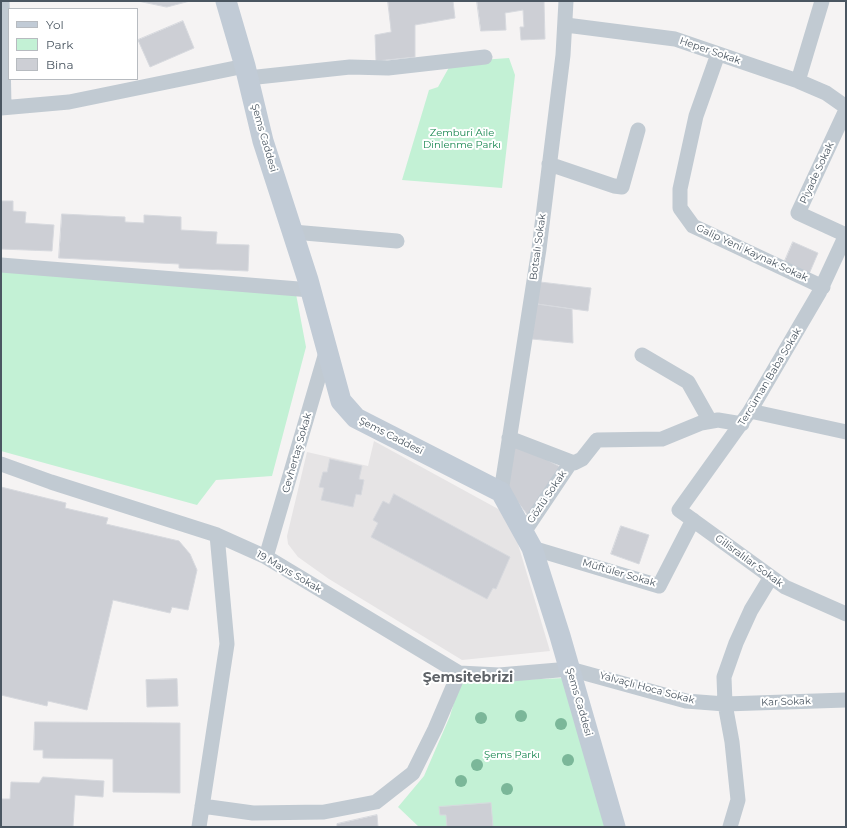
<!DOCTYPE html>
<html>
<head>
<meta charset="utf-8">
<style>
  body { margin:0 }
  #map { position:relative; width:847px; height:828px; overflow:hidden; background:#f5f3f3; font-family:Montserrat,sans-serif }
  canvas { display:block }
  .frame { position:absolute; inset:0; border:2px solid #4a5661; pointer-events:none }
  .legend { position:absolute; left:8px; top:8px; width:130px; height:72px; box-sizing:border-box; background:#fff; border:1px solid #b7bbc0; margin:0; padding:5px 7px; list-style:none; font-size:12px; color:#4a5661 }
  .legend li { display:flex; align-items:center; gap:8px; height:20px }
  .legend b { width:20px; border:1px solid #b7bbc0 }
</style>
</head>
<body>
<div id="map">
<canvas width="847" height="828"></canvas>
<div class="frame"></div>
<ul class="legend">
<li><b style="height:5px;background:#c1cbd6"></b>Yol</li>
<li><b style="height:11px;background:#c3f1d5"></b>Park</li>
<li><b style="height:11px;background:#cdcfd5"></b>Bina</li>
</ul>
</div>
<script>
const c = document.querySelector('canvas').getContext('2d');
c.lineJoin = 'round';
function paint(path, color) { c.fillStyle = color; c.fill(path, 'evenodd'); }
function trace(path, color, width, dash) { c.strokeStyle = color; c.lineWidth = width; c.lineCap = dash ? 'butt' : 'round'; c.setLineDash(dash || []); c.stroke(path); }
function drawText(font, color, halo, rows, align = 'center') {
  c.font = font + ' Montserrat,sans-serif'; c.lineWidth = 4; c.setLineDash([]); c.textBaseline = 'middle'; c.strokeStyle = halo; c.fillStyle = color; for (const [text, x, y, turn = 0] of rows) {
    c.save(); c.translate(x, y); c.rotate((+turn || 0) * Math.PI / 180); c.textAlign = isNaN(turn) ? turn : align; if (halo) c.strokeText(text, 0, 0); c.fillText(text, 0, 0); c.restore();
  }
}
const education = new Path2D(`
  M374,441l126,69 12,14 38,127 -88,9 -133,-81 -31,-22 -10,-13 -1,-8 20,-84 61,14z`);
const green = new Path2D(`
  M509,58l6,17 -13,113 -100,-8 27,-90 9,-3 14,-25z
  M1,268l295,26 10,53 -34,129 -56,4 -19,25 -196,-54z
  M566,678l41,149h-188l-21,-20 26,-31 26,-60 10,-34z`);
const building = new Path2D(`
  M138,1h52l-23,6z
  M388,1h65l2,17 -40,7v32l-39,4 -1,-26 16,-3z
  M477,1h67l1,38 -24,1 -1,-13h4l-1,-17 -18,3 1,17 -25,1z
  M183,21l11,27 -44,19 -12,-27z
  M1,201h12v10l13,1 -1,11 29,2 -2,26 -51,-2z
  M62,214l63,3v5l19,1v-8l37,2v13l36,2 -1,12 33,1 -1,26 -69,-3v-4l-120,-6z
  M793,242l25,11 -9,21 -25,-11z
  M540,282l51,6 -3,23 -51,-7z
  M537,304l35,5 1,34 -41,-4z
  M521,446l41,22 -32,50 -19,-25 -4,-11 7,-35z
  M330,459l32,7 -3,13 5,1 -3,15 -5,-1 -3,13 -32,-7 3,-12 -5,-1 4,-15h4z
  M1,487l65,16 -1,5 43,10 -2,6 73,17 11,13 7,16 -9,40 -16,-3 -2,6 -57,-13 -26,110 -39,-9 -1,5 -46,-11z
  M394,494l116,63 -14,32 -3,-1 -6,11 -116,-62 7,-14 -5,-3 10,-19 6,3z
  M621,526l28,9 -10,29 -28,-10z
  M177,679l1,27 -31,1 -1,-27z
  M35,722l145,1v70l-67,-1v-33l-70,-1v-8h-9z
  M43,777l61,4 -1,16 -28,-2 -2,32h-72v-28h9l1,-17 28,1z
  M491,803l2,24h-46l-1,-12h-6l-1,-8z
  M377,815l1,12h-41v-3z`);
const street = new Path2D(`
  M2,1l2,106
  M566,25l109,14 123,42 28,12 20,14
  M718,54l-22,62 -16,73v19l13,18 130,61
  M248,78l102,-11 38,1 97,-11
  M798,81l24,-80
  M1,108l68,-6 176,-36
  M846,110l-48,103 48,22
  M549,164l65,22 8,1 16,-57
  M293,232l104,9
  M846,235l-27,58 -69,118 -71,99 106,77 61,27
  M1,265l310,25
  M642,355l46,27 22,39
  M750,411l96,21
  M509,438l65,25 8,-4 15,-19 65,-1 39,-16 17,-3 24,4
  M1,464l50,18 166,53 49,22 193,116 40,2 71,-6 116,32 39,3 121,-4
  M501,492l38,-243 24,-194 3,-54
  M524,532l47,-70
  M532,548l127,38 34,-66
  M266,557l61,-208
  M202,806l51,7 71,-1 52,-10 37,-29 22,-44 24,-56
  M199,827l28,-183 -10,-109
  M730,827l8,-27 -6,-58 -7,-38 -1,-27 12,-34 15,-33 20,-33`);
const secondary = new Path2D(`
  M226,1l19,65 18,75 45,139 33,121 15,17 145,74 31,56 28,88 55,191`);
const trees = [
  [521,716],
  [481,718],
  [561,724],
  [568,760],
  [477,765],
  [461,781],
  [507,789]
];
const streetNames = [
  ["Heper Sokak",710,51,19],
  ["Şems Caddesi",264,138,74],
  ["Piyade Sokak",817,173,-65],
  ["Botsalı Sokak",538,247,-82],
  ["Galip Yeni Kaynak Sokak",752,253,25],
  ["Tercüman Baba Sokak",770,377,-59],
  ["Şems Caddesi",391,436,27],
  ["Cevhertaş Sokak",297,453,-74],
  ["Gözlü Sokak",547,497,-56],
  ["Gilisralılar Sokak",749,561,36],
  ["19 Mayıs Sokak",289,572,30],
  ["Müftüler Sokak",619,573,16],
  ["Yalvaçlı Hoca Sokak",647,688,15],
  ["Şems Caddesi",579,702,74],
  ["Kar Sokak",786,702,-2]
];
const parkNames = [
  ["Zemburi Aile",462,133],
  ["Dinlenme Parkı",462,145],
  ["Şems Parkı",512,755]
];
const districtNames = [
  ["Şemsitebrizi",468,678]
];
paint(education, '#e6e4e5');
paint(green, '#c3f1d5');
paint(building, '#cdcfd5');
trace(building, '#d7d9de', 1);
trace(street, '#c1cad2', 15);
trace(secondary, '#c1cbd6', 21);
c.fillStyle = '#7bb799';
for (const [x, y] of trees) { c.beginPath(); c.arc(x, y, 6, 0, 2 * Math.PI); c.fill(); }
drawText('10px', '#4a5661', '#fff', streetNames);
drawText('10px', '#17864f', '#fff', parkNames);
drawText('bold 14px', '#5f6368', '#fff', districtNames);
</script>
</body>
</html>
